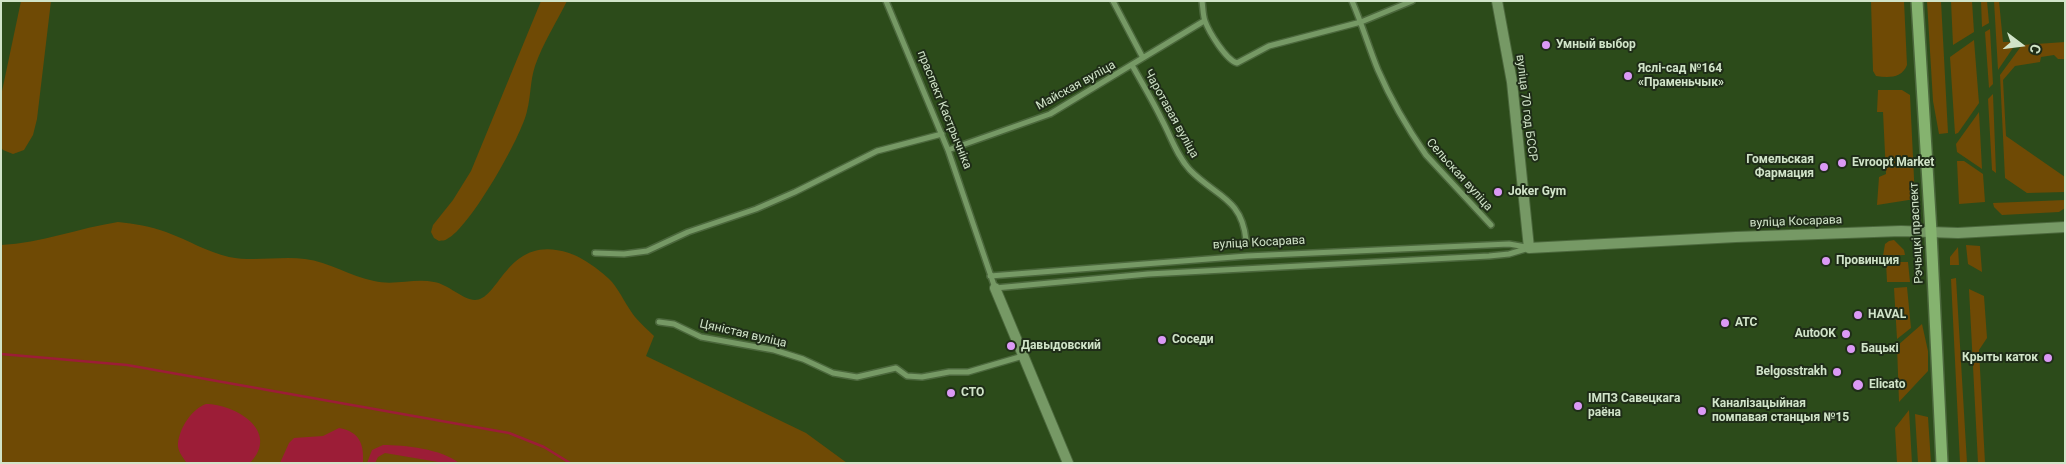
<!DOCTYPE html>
<html>
<head>
<meta charset="utf-8">
<style>
  body { margin:0 }
  #map { position:relative; width:2066px; height:464px; overflow:hidden; background:#2c4b1a; font-family:Roboto,sans-serif }
  canvas { display:block }
  .frame { position:absolute; inset:0; border:2px solid #d1e4c9; pointer-events:none }
  .north { position:absolute; left:1996px; top:20px; width:50px; height:50px; -webkit-text-stroke:4px #1f2d18; paint-order:stroke; rotate:105deg; font-size:14px; font-weight:700; line-height:20px; text-align:center; color:#d1e4c9 }
  .north::after { content:''; display:block; margin:auto; width:18px; height:22px; background:#d1e4c9; clip-path:polygon(50% 0,100% 100%,50% 72%,0 100%) }
</style>
</head>
<body>
<div id="map">
<canvas width="2066" height="464"></canvas>
<div class="frame"></div>
<div class="north">С</div>
</div>
<script>
const c = document.querySelector('canvas').getContext('2d');
c.lineJoin = 'round';
function paint(path, color) { c.fillStyle = color; c.fill(path, 'evenodd'); }
function trace(path, color, width, dash) { c.strokeStyle = color; c.lineWidth = width; c.lineCap = dash ? 'butt' : 'round'; c.setLineDash(dash || []); c.stroke(path); }
function drawText(font, color, halo, rows, align = 'center') {
  c.font = font + ' Roboto,sans-serif'; c.lineWidth = 4; c.setLineDash([]); c.textBaseline = 'middle'; c.strokeStyle = halo; c.fillStyle = color; for (const [text, x, y, turn = 0] of rows) {
    c.save(); c.translate(x, y); c.rotate((+turn || 0) * Math.PI / 180); c.textAlign = isNaN(turn) ? turn : align; if (halo) c.strokeText(text, 0, 0); c.fillText(text, 0, 0); c.restore();
  }
}
const green = new Path2D(`
  M21,1h30l-14,118 -4,16 -9,15 -11,4 -10,-4 -2,-3v-51z
  M541,1h26c-11,22 -24,42 -32,65 -5,15 -4,30 -8,45 -5,25 -58,118 -80,128 -2,2 -5,1 -8,2l-5,-3 -3,-6 2,-7 20,-25 18,-29z
  M1871,1h33l3,64c-5,13 -18,13 -31,11l-3,-5z
  M1927,1h14l7,132 -9,1 -6,-33z
  M1951,1h21l2,31 -21,13z
  M1981,1h6l2,22 -7,4z
  M1994,1h5l4,41h14l-19,28z
  M1990,29l3,55 -4,4 -4,-56z
  M1974,40l5,63 -21,30 -3,1 -5,-77z
  M2065,42v17h-7l-4,-4 -13,2 -1,5 -25,4 -12,14 3,56 59,41v15l-38,1 -22,-15 -5,-103 22,-30z
  M1878,90h24l8,5 5,104 -38,6 2,-28 7,-3 -3,-62h-6z
  M1993,94l3,79 -4,-3 -4,-71z
  M1979,112l3,57 -25,-17 -1,-8z
  M1957,161h7l19,13 2,28 -26,2z
  M2065,200v8l-6,4 -57,3 -8,-8 -1,-4z
  M118,222c17,2 32,4 48,10 22,8 41,20 63,25 25,5 51,-1 76,2 24,3 45,17 69,22 20,5 40,-3 60,1 14,2 29,18 41,18 25,0 32,-67 94,-47 13,4 34,19 43,29 9,11 15,25 23,35 6,7 13,13 19,19l-8,20 160,77 41,30h-846v-218c40,-2 78,-17 117,-23z
  M1894,240l10,10 1,5 -22,1 2,-12 4,-3z
  M1966,245l14,1 2,26 -14,-8z
  M1958,247l1,18h-9v-8z
  M1886,262h22l2,20h-23z
  M1956,278l11,185h-7l-9,-184z
  M1907,287l4,41 -14,11 -3,-51z
  M1969,289l15,7 3,42 -8,12 6,113h-7z
  M1922,324l6,27v20l-29,31 -2,-56z
  M1909,410l3,53h-15l-2,-35z
  M1915,414l13,3 3,46h-13z`);
const water = new Path2D(`
  M206,404c29,0 75,27 44,59l-64,-1c-4,-6 -9,-12 -8,-19 2,-16 14,-34 28,-39z
  M339,428c21,4 25,16 24,35h-83l9,-20 5,-5 29,-2z
  M383,445c21,0 59,4 76,18h-15l-59,-10 -7,4 -3,6h-8l5,-13z`);
const stream = new Path2D(`
  M1,354l126,11 382,68 35,14 26,16`);
const street = new Path2D(`
  M886,1l62,149 47,138 153,-14 341,-18 20,-2 20,-6
  M1113,1l30,57
  M1202,1c1,7 1,15 3,20 4,11 21,39 32,42l32,-17 92,-24 51,-21
  M1352,1c10,23 17,47 26,69 13,30 30,59 48,85l65,70
  M1132,65c10,18 21,36 30,55 9,17 15,36 28,50 25,26 52,28 56,70
  M948,150l102,-36 154,-93
  M595,253l29,1 23,-3 41,-19 68,-23 39,-17 82,-41 65,-17
  M990,276l257,-20 262,-12 17,3
  M659,322l15,2 27,13 73,13 29,9 30,14 24,4 39,-9 11,8 15,1 27,-5h19l55,-16`);
const secondary = new Path2D(`
  M1497,1l15,81 17,166 207,-11 165,-6 57,2 107,-6
  M995,288l73,175`);
const primary = new Path2D(`
  M1917,1l14,231 11,231`);
const markers = [
  [1546,45,5,"#db99f5"],
  [1628,76,5,"#db99f5"],
  [1842,163,5,"#db99f5"],
  [1824,167,5,"#db99f5"],
  [1498,192,5,"#db99f5"],
  [1826,261,5,"#db99f5"],
  [1858,315,5,"#db99f5"],
  [1725,323,5,"#db99f5"],
  [1846,334,5,"#db99f5"],
  [1162,340,5,"#db99f5"],
  [1011,346,5,"#db99f5"],
  [1851,349,5,"#db99f5"],
  [2048,358,5,"#db99f5"],
  [1837,372,5,"#db99f5"],
  [1858,385,6,"#db99f5"],
  [951,393,5,"#db99f5"],
  [1578,406,5,"#db99f5"],
  [1702,411,5,"#db99f5"]
];
const poiNames = [
  ["Умный выбор",1556,45],
  ["Яслі-сад №164",1638,69],
  ["«Праменьчык»",1638,83],
  ["Гомельская",1814,160,"right"],
  ["Фармация",1814,174,"right"],
  ["Evroopt Market",1852,163],
  ["Joker Gym",1508,192],
  ["Провинция",1836,261],
  ["HAVAL",1868,315],
  ["АТС",1735,323],
  ["AutoOK",1836,334,"right"],
  ["Соседи",1172,340],
  ["Давыдовский",1021,346],
  ["Бацькі",1861,349],
  ["Крыты каток",2038,358,"right"],
  ["Belgosstrakh",1827,372,"right"],
  ["Elicato",1869,385],
  ["СТО",961,393],
  ["ІМПЗ Савецкага",1588,399],
  ["раёна",1588,413],
  ["Каналізацыйная",1712,404],
  ["помпавая станцыя №15",1712,418]
];
const streetNames = [
  ["Майская вуліца",1076,86,-29],
  ["вуліца 70 год БССР",1526,108,83],
  ["праспект Кастрычніка",944,110,68],
  ["Чаротавая вуліца",1171,114,61],
  ["Сельская вуліца",1459,175,48],
  ["вуліца Косарава",1796,222,-2],
  ["Рэчыцкі праспект",1917,233,-93],
  ["вуліца Косарава",1259,243,-3],
  ["Цяністая вуліца",743,334,13]
];
paint(green, '#6f4a05');
paint(water, '#9c1d37');
trace(stream, '#9c1d37', 2.5);
trace(street, '#4b673c', 8);
trace(secondary, '#4b673c', 12);
trace(primary, '#4b673c', 14);
trace(street, '#769965', 5);
trace(secondary, '#769965', 10);
trace(primary, '#85b36f', 11);
for (const [x, y, r, color] of markers) { const dot = new Path2D(); dot.arc(x, y, r, 0, 2 * Math.PI); c.fillStyle = color; c.fill(dot); trace(dot, '#1f2d18', 2); }
drawText('bold 12px', '#d1e4c9', '#1f2d18', poiNames, 'left');
drawText('12px', '#d1e4c9', '#1f2d18', streetNames);
</script>
</body>
</html>
